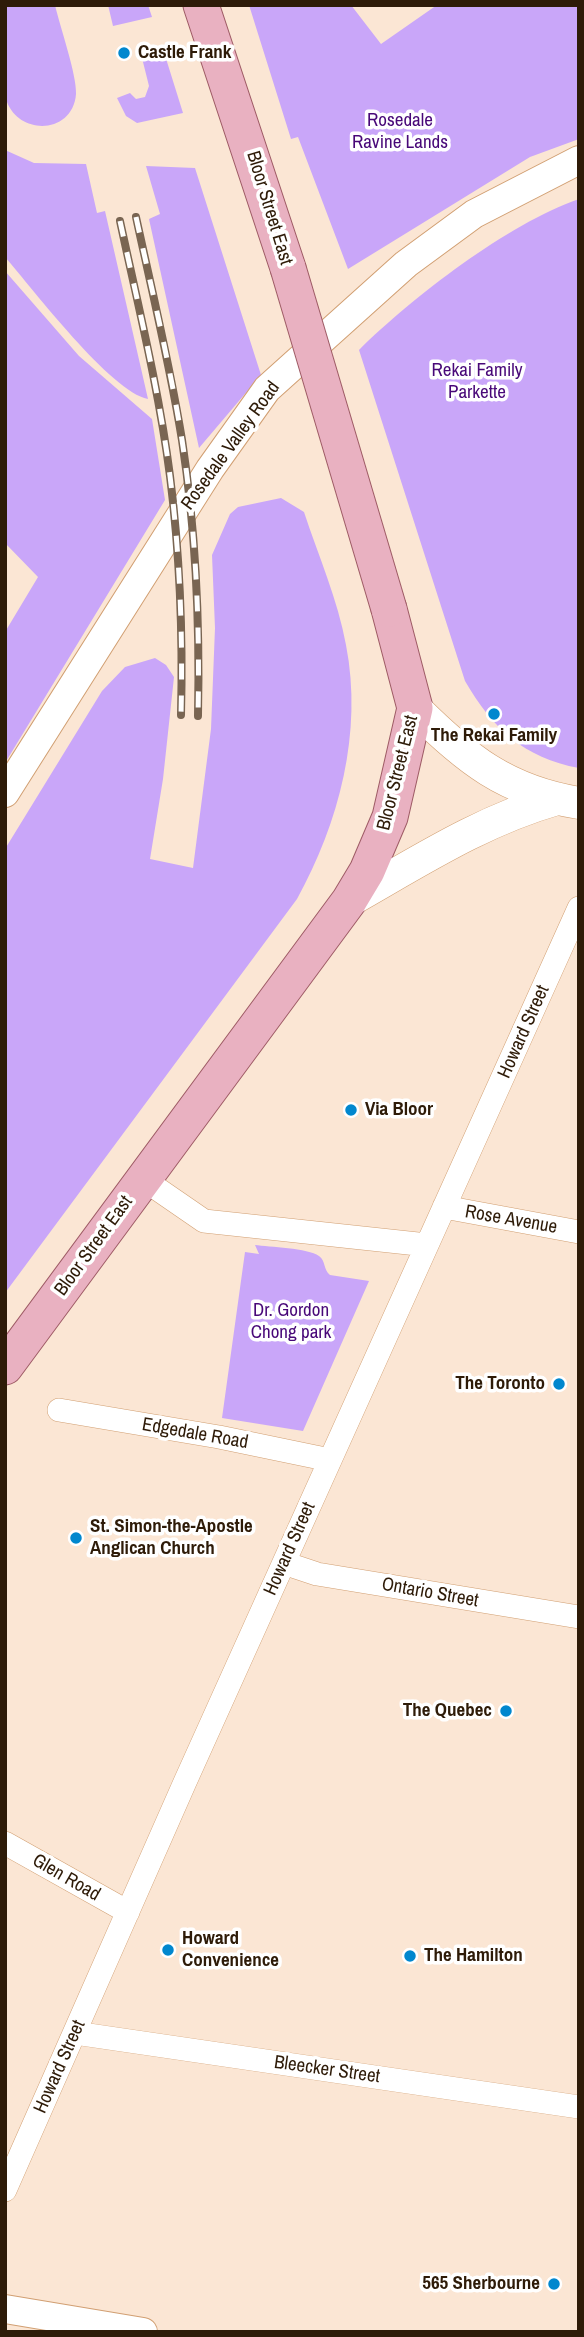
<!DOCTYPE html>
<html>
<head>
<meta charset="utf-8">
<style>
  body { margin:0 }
  #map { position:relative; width:584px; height:2337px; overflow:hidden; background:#fbe6d4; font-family:"Archivo Narrow",sans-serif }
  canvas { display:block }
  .frame { position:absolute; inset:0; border:7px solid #2e1b08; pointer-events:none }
</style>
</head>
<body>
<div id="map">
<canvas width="584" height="2337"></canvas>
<div class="frame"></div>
</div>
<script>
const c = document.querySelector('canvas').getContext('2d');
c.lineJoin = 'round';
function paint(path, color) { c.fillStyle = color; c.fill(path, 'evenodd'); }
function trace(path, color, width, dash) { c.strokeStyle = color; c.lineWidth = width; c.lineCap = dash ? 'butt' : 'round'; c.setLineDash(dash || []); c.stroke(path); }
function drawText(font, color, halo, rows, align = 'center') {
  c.font = font + ' "Archivo Narrow",sans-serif'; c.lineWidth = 7; c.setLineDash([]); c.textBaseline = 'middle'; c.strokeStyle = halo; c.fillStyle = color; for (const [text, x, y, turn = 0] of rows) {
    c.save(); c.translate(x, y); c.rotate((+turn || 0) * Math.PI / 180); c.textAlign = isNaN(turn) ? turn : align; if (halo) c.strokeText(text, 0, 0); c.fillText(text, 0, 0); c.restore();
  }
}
const green = new Path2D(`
  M5,5h50c5,22 22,70 21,89 -3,40 -56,42 -69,8 -7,-17 -2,-76 -2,-97z
  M108,5h40l4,12 -39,9z
  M249,5h102l30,39 56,-39h142v134l-49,18 -182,112 -50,-132 -7,2z
  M163,49l20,64 -46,10 -11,-7 -9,-18 13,-5 6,6 9,-2 4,-11 -8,-32z
  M5,150l29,13 52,1 11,49 8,-2 43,188c-37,-7 -115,-110 -143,-142z
  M146,166l49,2 66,207 -62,73 -50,-229 11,-5z
  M579,199v569c-55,-10 -87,-40 -114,-87l-106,-331c54,-53 148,-126 220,-151z
  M5,271l74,85 73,63 13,81 -160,263v-131l33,-55 -33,-34z
  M281,498l23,14c14,43 34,88 42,133 17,87 -7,178 -49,254l-292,394v-444l97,-158 23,-24 30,-9 11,7 8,12 -11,102 -13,80 43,9 18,-139 4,-101 -3,-73 18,-41 8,-7z
  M255,1245c14,2 53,3 64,11 7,5 4,13 11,19l39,6 -66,150 -81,-13 23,-166 14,2z`);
const minor = new Path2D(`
  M143,1179l61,42 223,24
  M444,1207l135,25
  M59,1410l160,27 111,23
  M284,1563l33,11 262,43
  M5,1843l123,69
  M75,2033l504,74
  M5,2190l180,-408 394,-874`);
const tertiary = new Path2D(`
  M5,793l205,-324 57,-80 139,-125 68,-50 105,-54
  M5,2309l138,23`);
const secondary = new Path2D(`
  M415,708c51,51 91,83 164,95
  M349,901c69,-39 131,-80 208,-102`);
const primary = new Path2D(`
  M201,5l87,263
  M5,1367l344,-466 18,-30 23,-54 25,-109 -26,-99`);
const rail = new Path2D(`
  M136,217c16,74 34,148 46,223 14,92 18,183 16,276
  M120,221c18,84 39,169 50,255 10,80 13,159 11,239`);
const primaryBridge = new Path2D(`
  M288,268l101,341`);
const markers = [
  [124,53,7,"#0187ce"],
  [494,714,7,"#0187ce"],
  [351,1110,7,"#0187ce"],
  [559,1384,7,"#0187ce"],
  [76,1538,7,"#0187ce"],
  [506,1711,7,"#0187ce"],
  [168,1950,7,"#0187ce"],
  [410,1956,7,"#0187ce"],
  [554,2284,7,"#0187ce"]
];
const poiNames = [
  ["Castle Frank",138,53],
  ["The Rekai Family",494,736,"center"],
  ["Via Bloor",365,1110],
  ["The Toronto",545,1384,"right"],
  ["St. Simon-the-Apostle",90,1527],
  ["Anglican Church",90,1549],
  ["The Quebec",492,1711,"right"],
  ["Howard",182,1939],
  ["Convenience",182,1961],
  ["The Hamilton",424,1956],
  ["565 Sherbourne",540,2284,"right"]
];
const parkNames = [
  ["Rosedale",400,121],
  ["Ravine Lands",400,143],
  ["Rekai Family",477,371],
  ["Parkette",477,393],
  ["Dr. Gordon",291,1311],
  ["Chong park",291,1333]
];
const streetNames = [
  ["Bloor Street East",269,208,73],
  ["Rosedale Valley Road",231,446,-54],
  ["Bloor Street East",398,773,-76],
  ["Howard Street",524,1032,-66],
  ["Rose Avenue",511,1220,10],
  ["Bloor Street East",94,1246,-54],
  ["Edgedale Road",195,1434,10],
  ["Howard Street",290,1549,-66],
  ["Ontario Street",430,1593,10],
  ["Glen Road",66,1878,30],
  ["Howard Street",60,2067,-66],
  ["Bleecker Street",327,2070,8]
];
paint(green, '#c9a6f9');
trace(minor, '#d19f72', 24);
trace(tertiary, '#d19f72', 30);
trace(secondary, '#d19f72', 33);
trace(primary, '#9e5b65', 37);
trace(minor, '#fff', 23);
trace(tertiary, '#fff', 28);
trace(secondary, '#fff', 32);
trace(primary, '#e9b1c1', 35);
trace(rail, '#796552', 8);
trace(rail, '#fff', 5, [16]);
trace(primaryBridge, '#9e5b65', 37, []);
trace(primaryBridge, '#e9b1c1', 35);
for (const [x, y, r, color] of markers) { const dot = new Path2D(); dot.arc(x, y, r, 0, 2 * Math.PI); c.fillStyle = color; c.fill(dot); trace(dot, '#fff', 2.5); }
drawText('bold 19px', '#2e1b08', '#fff', poiNames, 'left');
drawText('19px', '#480878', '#fff', parkNames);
drawText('19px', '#2e1b08', '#fff', streetNames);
</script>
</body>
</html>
